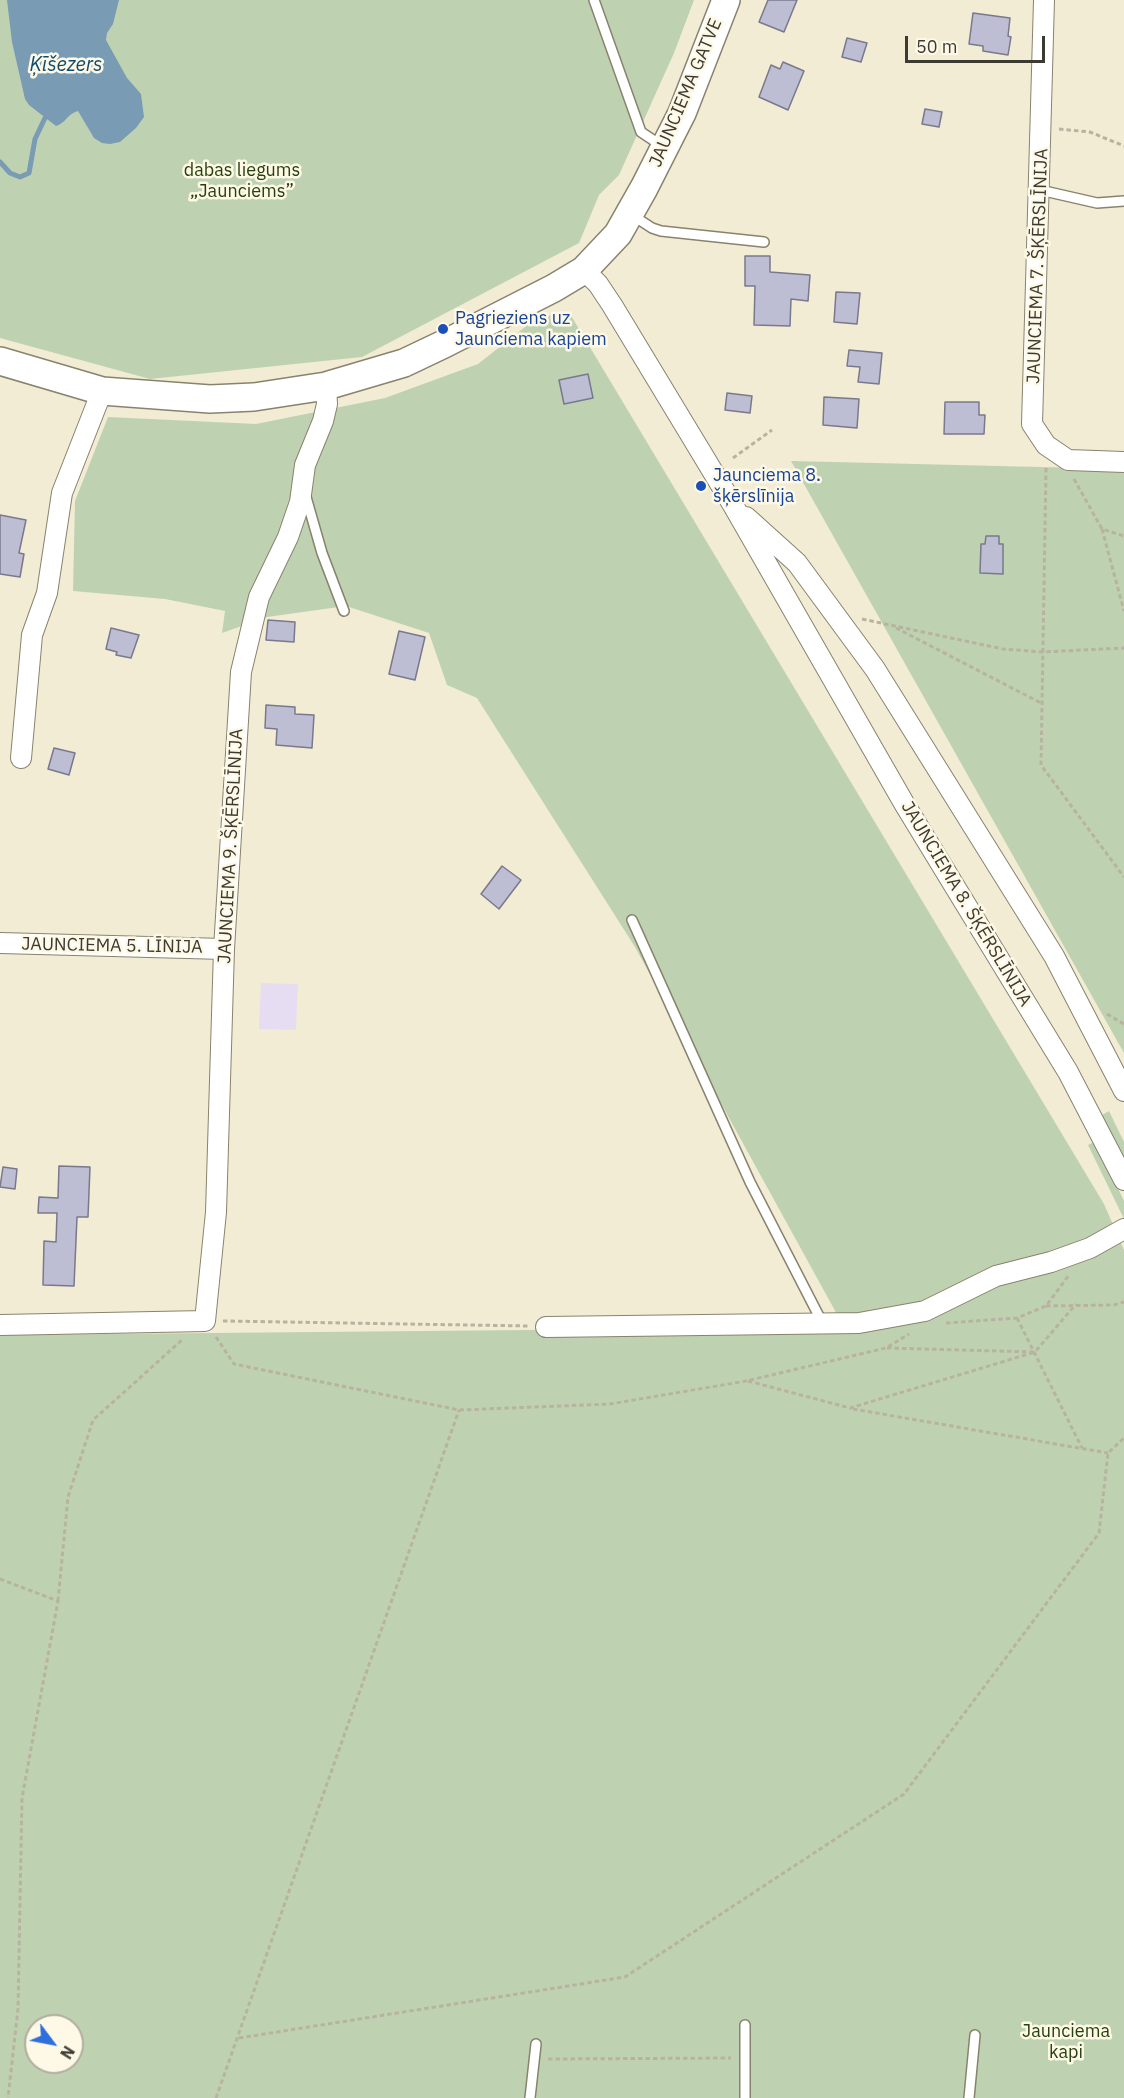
<!DOCTYPE html>
<html>
<head>
<meta charset="utf-8">
<style>
  body { margin:0 }
  #map { position:relative; width:1124px; height:2098px; overflow:hidden; background:#f2ecd5; font-family:"IBM Plex Sans",sans-serif }
  canvas { display:block }
  .north { position:absolute; left:24px; top:2014px; width:60px; height:60px; box-sizing:border-box; background:#fef9e7; border:2px solid #b1ad9f; border-radius:50%; rotate:122deg; font-size:16px; font-weight:700; line-height:24px; text-align:center; color:#3d3a32 }
  .north::after { content:''; display:block; margin:auto; width:21px; height:27px; background:#2d70dd; clip-path:polygon(50% 0,100% 100%,50% 72%,0 100%) }
  .scale { position:absolute; left:905px; top:36px; width:140px; height:27px; box-sizing:border-box; border:3px solid #3d3a32; border-top:0; padding-left:8px; font-size:18px; line-height:21px; white-space:nowrap; color:#3d3a32; -webkit-text-stroke:4px #fef9e7; paint-order:stroke }
</style>
</head>
<body>
<div id="map">
<canvas width="1124" height="2098"></canvas>
<div class="north">N</div>
<div class="scale">50 m</div>
</div>
<script>
const c = document.querySelector('canvas').getContext('2d');
c.lineJoin = 'round';
function paint(path, color) { c.fillStyle = color; c.fill(path, 'evenodd'); }
function trace(path, color, width, dash) { c.strokeStyle = color; c.lineWidth = width; c.lineCap = dash ? 'butt' : 'round'; c.setLineDash(dash || []); c.stroke(path); }
function drawText(font, color, halo, rows, align = 'center') {
  c.font = font + ' "IBM Plex Sans",sans-serif'; c.lineWidth = 5; c.setLineDash([]); c.textBaseline = 'middle'; c.strokeStyle = halo; c.fillStyle = color; for (const [text, x, y, turn = 0] of rows) {
    c.save(); c.translate(x, y); c.rotate((+turn || 0) * Math.PI / 180); c.textAlign = isNaN(turn) ? turn : align; if (halo) c.strokeText(text, 0, 0); c.fillText(text, 0, 0); c.restore();
  }
}
const industrial = new Path2D(`
  M261,983l37,1 -2,46 -37,-1z`);
const green = new Path2D(`
  M0,0h694l-20,53 -55,122 -20,20 -20,48 -217,114 -212,22 -150,-41z
  M570,314l534,890 20,46v848h-1124v-763l844,-8 -209,-380 -158,-249 -30,-13 -18,-52 -83,-27 -79,11 -45,16 3,-22 -60,-12 -92,-8 2,-90 33,-84 148,7 129,-26 93,-34 61,-48zM36,2026h36v36h-36z
  M791,461l333,8v584z
  M1109,1111l15,31v16l-22,-43z
  M1096,1141l28,60v18l-36,-74z`);
const water = new Path2D(`
  M7,0h112l-6,24 -6,9 -1,7 21,38 14,16 3,23 -8,11 -16,14 -10,2 -8,-1 -8,-5 -16,-27c-10,2 -13,13 -22,15l-27,-21 -4,-6 -13,-57z`);
const stream = new Path2D(`
  M0,162l10,11 10,4 9,-4 6,-34 10,-21`);
const building = new Path2D(`
  M768,0h29l-13,32 -25,-10z
  M973,13l37,5 -2,18 3,1 -3,18 -25,-4v-5l-14,-2z
  M847,38l20,5 -6,19 -19,-5z
  M783,62l21,9 -16,39 -29,-13 12,-32 9,4z
  M925,109l17,3 -3,15 -17,-3z
  M745,256h25v16l40,3 -2,26 -17,-2 -1,27 -36,-1 1,-39h-10z
  M836,292l24,1 -3,31 -23,-2z
  M849,350l33,3 -3,31 -21,-2 2,-15 -13,-1z
  M588,374l5,24 -29,6 -5,-24z
  M727,393l25,3 -2,17 -25,-3z
  M824,397l35,2 -2,29 -34,-3z
  M945,402h34v13h6l-1,19h-40z
  M0,515l26,5 -7,33 5,1 -4,23 -20,-3z
  M986,536h13v8h4v30l-23,-1 1,-29h4z
  M268,620l27,2 -1,20 -28,-2z
  M111,628l28,7 -8,23 -15,-3 1,-3 -11,-3z
  M399,631l26,6 -10,43 -26,-6z
  M266,705l29,2v7l19,1 -2,33 -36,-3 1,-16 -12,-1z
  M54,748l21,5 -6,22 -21,-6z
  M502,866l19,14 -22,29 -18,-15z
  M59,1166l31,1 -2,50h-11l-3,69 -31,-1 1,-44 12,1 1,-29h-19l1,-16 19,1z
  M3,1167l14,2 -2,20 -15,-2z`);
const path = new Path2D(`
  M1059,129l31,3 34,14
  M733,458l39,-28
  M1046,468l-5,297 83,112
  M1074,479l28,50 22,7
  M1102,529l22,82
  M862,619l141,30 39,3 82,-4
  M896,628l145,75
  M1107,1014l17,10
  M1046,1306l68,-1 10,-3
  M1017,1318l65,130
  M223,1321l306,5
  M946,1323l71,-5 29,-12 23,-31
  M216,1337l18,27 225,46 151,-6 136,-23 140,-33 23,-14
  M887,1348l148,4 41,-48
  M748,1381l102,27 185,-56
  M853,1409l255,44
  M0,1579l58,22 -36,197 -4,211 -10,89
  M58,1601l10,-104 25,-77 89,-80
  M239,2038l386,-61 279,-183 195,-261 9,-80 16,-15
  M548,2059l183,-1
  M216,2098l243,-688`);
const service = new Path2D(`
  M594,0l47,132 21,14
  M1040,190l57,13 27,-2
  M632,215l20,13 9,3 103,11
  M306,497l16,56 22,58
  M632,920l118,262 73,142
  M530,2098l6,-54
  M745,2098v-73
  M969,2098l6,-63`);
const minor = new Path2D(`
  M1044,0l-12,424 14,21 22,15 56,2
  M584,270l14,14 14,21 121,200 172,300 163,267 56,108
  M746,517l51,46 78,106 179,287 70,135
  M21,758l11,-123 15,-42 15,-100 40,-102
  M0,943l224,6
  M0,1325l205,-4 11,-109 8,-263 17,-277 18,-75 29,-60 12,-35 5,-37 18,-44 4,-17 -1,-18
  M546,1327l313,-4 66,-12 71,-35 55,-14 39,-14 34,-19`);
const secondary = new Path2D(`
  M0,361l102,30 108,8 44,-2 72,-11 78,-23 42,-20 108,-55 30,-18 34,-36 26,-46 38,-75 44,-113`);
const markers = [
  [443,329,6,"#1a4fb4"],
  [701,486,6,"#1a4fb4"]
];
const streetNames = [
  ["JAUNCIEMA GATVE",686,93,-67],
  ["JAUNCIEMA 7. ŠĶĒRSLĪNIJA",1038,266,-88],
  ["JAUNCIEMA 9. ŠĶĒRSLĪNIJA",231,846,-87],
  ["JAUNCIEMA 8. ŠĶĒRSLĪNIJA",966,904,59],
  ["JAUNCIEMA 5. LĪNIJA",112,946,1]
];
const parkNames = [
  ["dabas liegums",242,171],
  ["„Jaunciems”",242,192],
  ["Jaunciema",1066,2032],
  ["kapi",1066,2053]
];
const transitNames = [
  ["Pagrieziens uz",455,319],
  ["Jaunciema kapiem",455,340],
  ["Jaunciema 8.",713,476],
  ["šķērslīnija",713,497]
];
const waterNames = [
  ["Ķīšezers",66,65]
];
paint(industrial, '#e6ddf2');
paint(green, '#bed2b1');
paint(water, '#799bb4');
trace(stream, '#799bb4', 5);
paint(building, '#bdbdd3');
trace(building, '#79798d', 1.5);
trace(service, '#88836e', 12);
trace(minor, '#88836e', 22);
trace(secondary, '#88836e', 30);
trace(path, '#b8b3a1', 3, [4.5, 3]);
trace(service, '#fff', 9);
trace(minor, '#fff', 20);
trace(secondary, '#fff', 27);
for (const [x, y, r, color] of markers) { const dot = new Path2D(); dot.arc(x, y, r, 0, 2 * Math.PI); c.fillStyle = color; c.fill(dot); trace(dot, '#fef9e7', 2); }
drawText('18px', '#3d3a32', '#fef9e7', streetNames);
drawText('18px', '#26410e', '#fef9e7', parkNames);
drawText('18px', '#164399', '#fef9e7', transitNames, 'left');
drawText('italic 20px', '#0e4c6f', '#fef9e7', waterNames);
</script>
</body>
</html>
